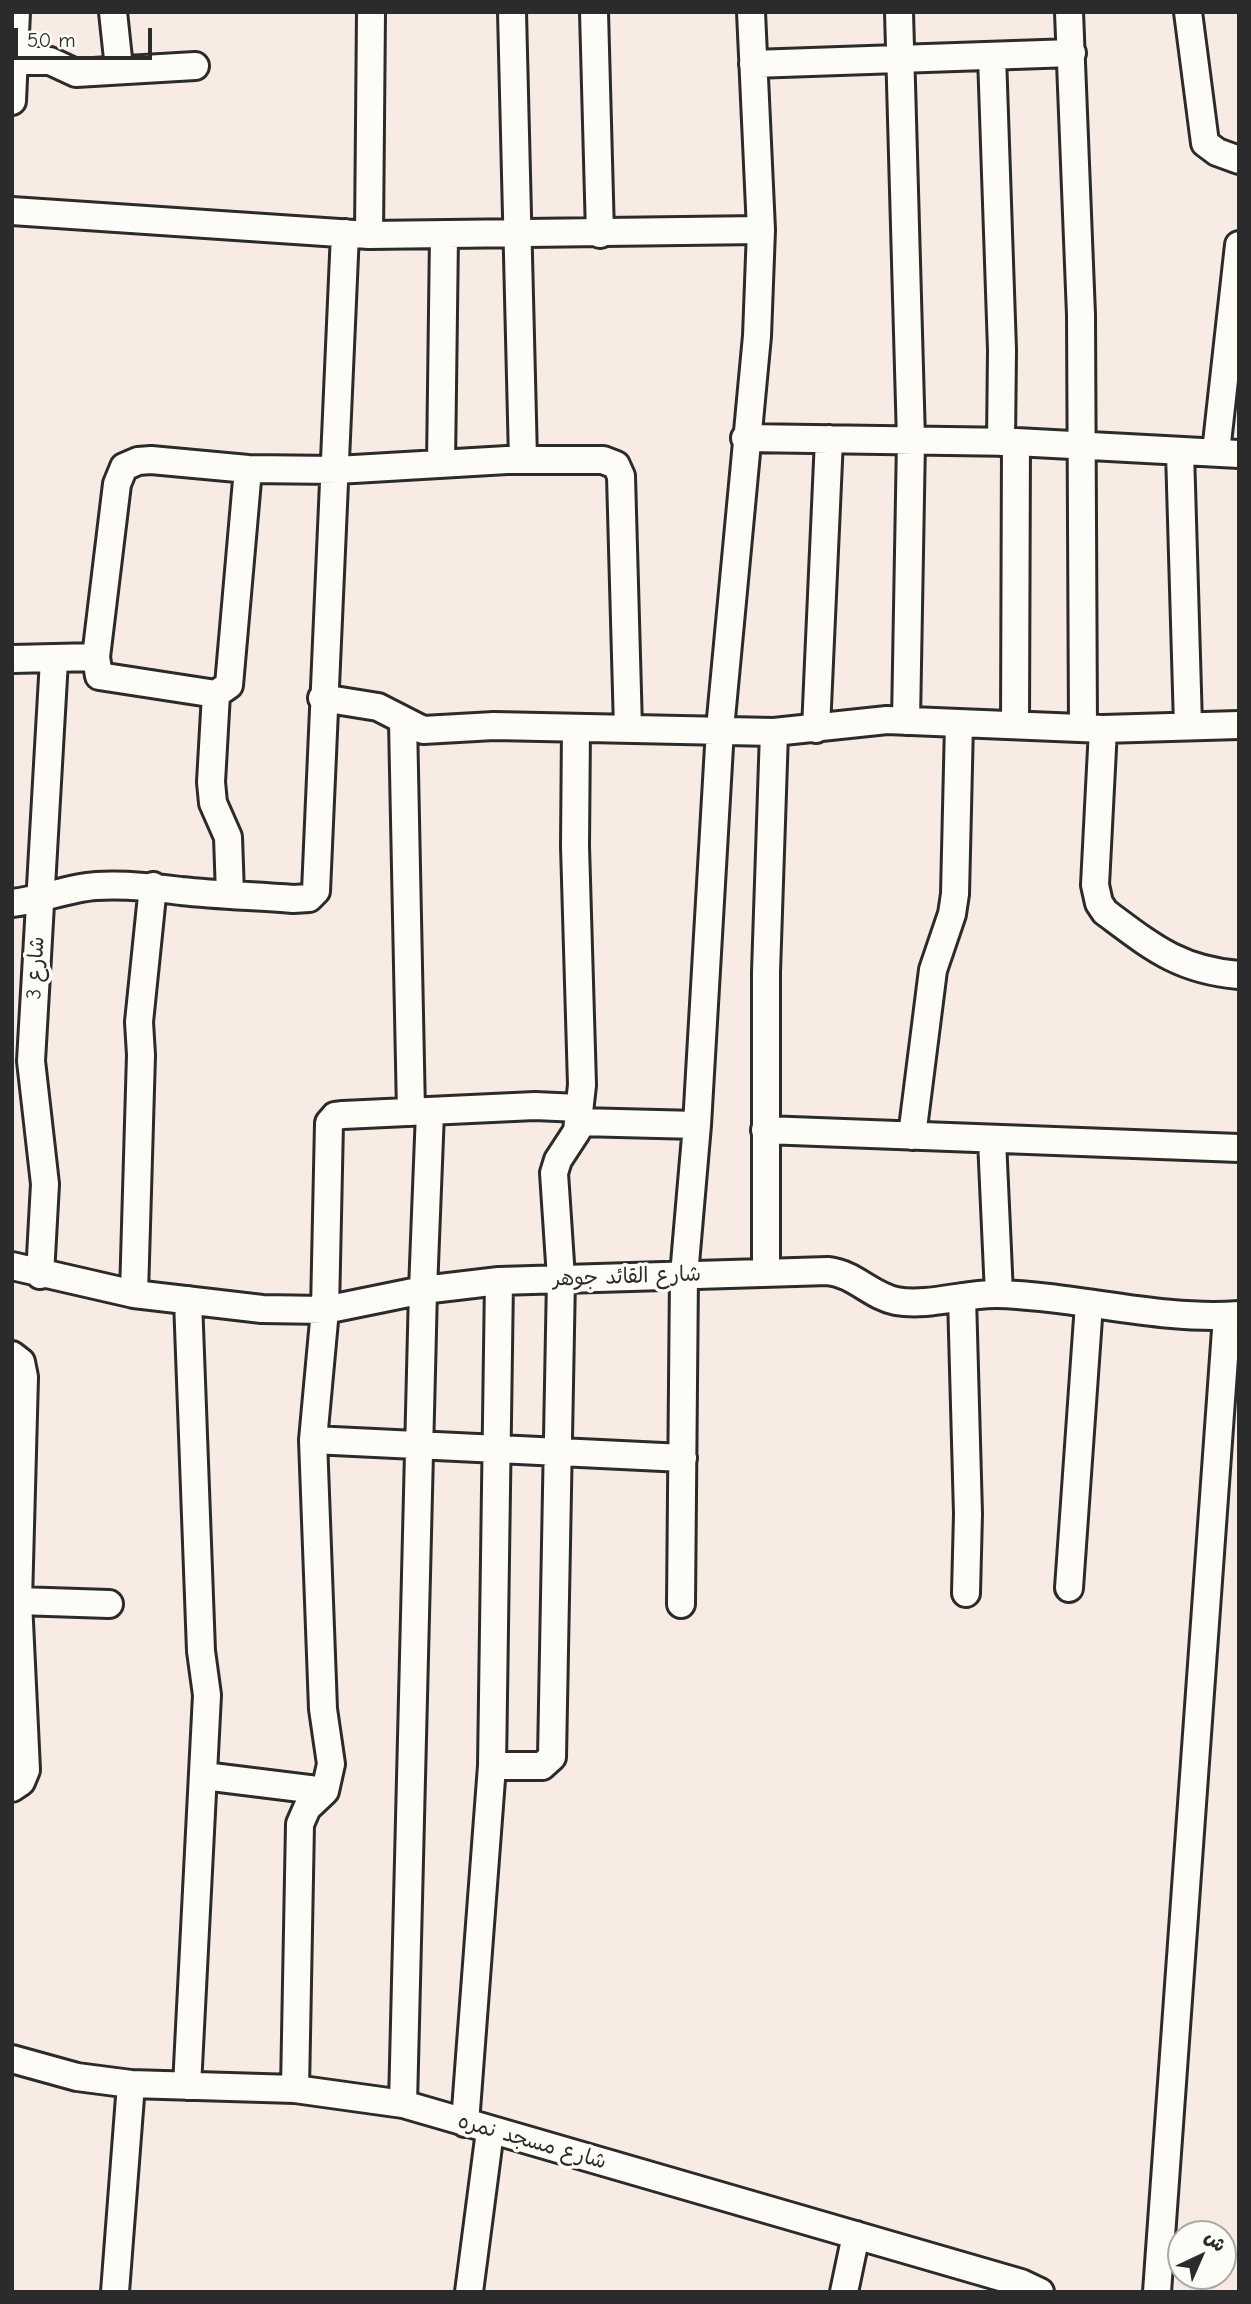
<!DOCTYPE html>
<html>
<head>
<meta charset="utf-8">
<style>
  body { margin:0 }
  #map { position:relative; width:1251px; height:2304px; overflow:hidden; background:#f7ebe4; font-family:"Comic Neue","Playpen Sans Arabic",sans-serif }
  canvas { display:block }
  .frame { position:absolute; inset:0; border:14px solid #2b2b2b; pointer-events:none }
  .north { position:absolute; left:1167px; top:2220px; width:70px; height:70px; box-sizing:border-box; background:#fdfcf7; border:2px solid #a9a8a5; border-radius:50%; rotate:44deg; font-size:19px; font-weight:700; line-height:28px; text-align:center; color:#2b2b2b }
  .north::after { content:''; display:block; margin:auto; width:24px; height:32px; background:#2b2b2b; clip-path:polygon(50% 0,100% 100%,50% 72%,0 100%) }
  .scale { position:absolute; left:14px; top:28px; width:138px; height:32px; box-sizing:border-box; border:4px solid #2b2b2b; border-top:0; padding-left:9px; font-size:21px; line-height:24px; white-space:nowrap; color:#2b2b2b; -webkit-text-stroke:5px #fdfcf7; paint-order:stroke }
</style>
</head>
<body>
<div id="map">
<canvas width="1251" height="2304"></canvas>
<div class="frame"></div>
<div class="north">ش</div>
<div class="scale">50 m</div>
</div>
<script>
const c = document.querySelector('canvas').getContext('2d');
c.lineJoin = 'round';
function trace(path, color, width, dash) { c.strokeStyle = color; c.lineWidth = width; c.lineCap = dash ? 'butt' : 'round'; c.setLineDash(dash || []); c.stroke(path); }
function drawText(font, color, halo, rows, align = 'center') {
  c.font = font + ' "Comic Neue","Playpen Sans Arabic",sans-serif'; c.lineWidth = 7; c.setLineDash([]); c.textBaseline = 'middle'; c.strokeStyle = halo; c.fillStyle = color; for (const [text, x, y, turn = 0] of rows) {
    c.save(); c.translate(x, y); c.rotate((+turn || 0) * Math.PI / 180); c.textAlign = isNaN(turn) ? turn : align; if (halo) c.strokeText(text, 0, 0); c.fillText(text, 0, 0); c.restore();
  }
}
const minor = new Path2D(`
  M113,12l6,56
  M512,12l11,447
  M594,12l6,222
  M899,12l12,428 -5,281
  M1069,12l12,303 2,412
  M1188,12l17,131 12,9 22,8
  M992,56l10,294 -1,92
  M15,61h35l26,12 119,-7
  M753,64l319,-11
  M12,101l4,-89
  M12,211l357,24 392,-5
  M369,235l2,-223
  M745,438l271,4 223,12
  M1180,452l8,273
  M1216,452l23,-207
  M441,464l3,-228
  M248,469l-19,216 -13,9 -117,-18 -3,-19 21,-173 7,-17 14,-6 13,-1 97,9 89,1 170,-10h96l13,5 5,11 7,252
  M12,659l84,-2
  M216,694l-5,88 2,21 15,34 2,57
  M322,698l56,9 45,23 71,-4 280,6 113,-12 216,9 136,-4
  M403,722l8,390
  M1015,725l1,-283
  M816,729l13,-290
  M1103,729l-8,156 4,18 6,9c47,35 74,58 134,63
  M12,903c29,-3 55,-15 84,-17 29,-2 56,1 85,5 37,4 75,5 112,8l16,-1 7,-7 29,-658
  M579,1122l118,3
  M765,1130l474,18
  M912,1136l21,-166 19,-56 3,-20 4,-170
  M992,1140l7,154
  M12,1266l122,28 128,15 63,1 98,-20 76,-9 329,-10c27,3 43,25 68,30 33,6 69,-8 102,-7 80,2 160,27 241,21
  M766,1273v-301l8,-240
  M40,1275l5,-91 -14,-123 23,-401
  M134,1294l7,-239 -2,-33 14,-136
  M962,1297l6,217 -2,79
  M12,1355l9,7 3,15 -6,224 8,169 -5,12 -9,6
  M313,1440l370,18
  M1069,1588l20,-284
  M18,1601l91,3
  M681,1604l3,-329 13,-150 23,-396 37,-393 4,-106 -10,-218
  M492,1766h50l10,-9 9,-479 -7,-105 4,-13 19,-29 5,-46 -7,-239 1,-118
  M204,1776l121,15
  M12,2059l65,18 54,7 164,5 108,15 618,179 19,9
  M187,2086l20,-391 -6,-44 -13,-351
  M295,2089l5,-265 7,-16 18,-17 6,-27 -8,-55 -10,-269 12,-130 4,-187 6,-7 8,-1 192,-9 44,2
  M403,2104l20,-814 7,-178
  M465,2123l27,-357 7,-485
  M115,2292l16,-208
  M469,2292l21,-161
  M844,2292l12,-57
  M1157,2292l70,-976`);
const streetNames = [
  ["شارع 3",36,968,-87],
  ["شارع القائد جوهر",627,1277,-2],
  ["شارع مسجد نمره",532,2142,16]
];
trace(minor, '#2b2b2b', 32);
trace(minor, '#fdfcf7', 26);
drawText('21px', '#2b2b2b', '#fdfcf7', streetNames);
</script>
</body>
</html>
